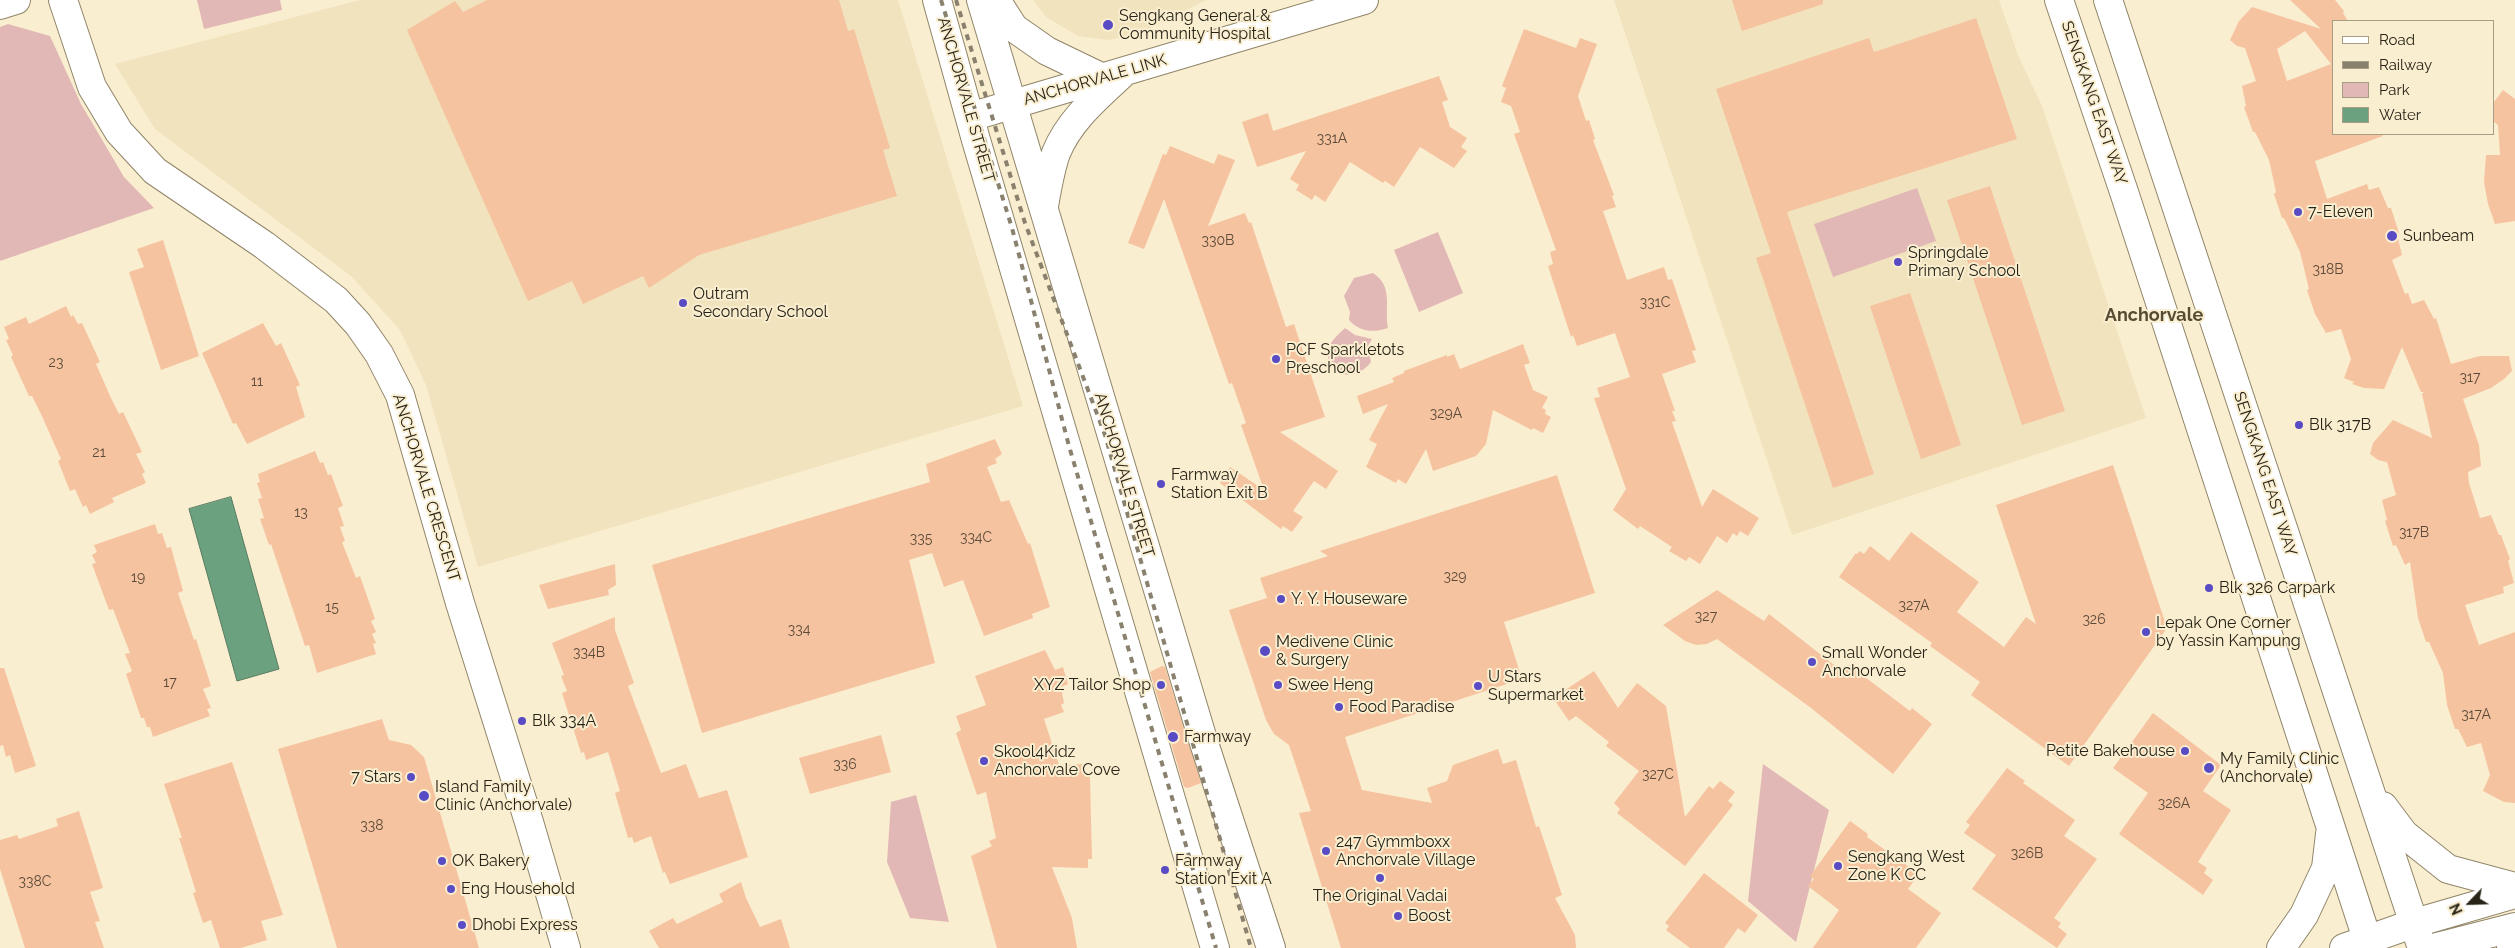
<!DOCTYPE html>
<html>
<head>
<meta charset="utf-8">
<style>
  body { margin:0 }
  #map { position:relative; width:2515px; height:948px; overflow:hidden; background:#faeed0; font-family:Raleway,sans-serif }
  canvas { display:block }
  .legend { position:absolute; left:2332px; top:20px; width:162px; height:115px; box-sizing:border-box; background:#faeed0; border:1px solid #a69d86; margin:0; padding:6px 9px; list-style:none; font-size:15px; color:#272317 }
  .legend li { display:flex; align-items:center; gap:10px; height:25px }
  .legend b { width:25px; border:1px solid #a69d86 }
  .north { position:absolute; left:2445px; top:878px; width:50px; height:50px; -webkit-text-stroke:4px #faeed0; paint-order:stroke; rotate:246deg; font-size:14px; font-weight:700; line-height:20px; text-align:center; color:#272317 }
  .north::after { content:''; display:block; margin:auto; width:18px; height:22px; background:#272317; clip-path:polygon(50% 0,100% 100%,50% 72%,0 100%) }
</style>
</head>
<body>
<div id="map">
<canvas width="2515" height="948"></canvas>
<ul class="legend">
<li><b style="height:6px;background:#fff"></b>Road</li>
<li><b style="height:6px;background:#89816d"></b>Railway</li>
<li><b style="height:14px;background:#e1b8b5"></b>Park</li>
<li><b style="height:14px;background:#6ca180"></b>Water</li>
</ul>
<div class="north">N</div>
</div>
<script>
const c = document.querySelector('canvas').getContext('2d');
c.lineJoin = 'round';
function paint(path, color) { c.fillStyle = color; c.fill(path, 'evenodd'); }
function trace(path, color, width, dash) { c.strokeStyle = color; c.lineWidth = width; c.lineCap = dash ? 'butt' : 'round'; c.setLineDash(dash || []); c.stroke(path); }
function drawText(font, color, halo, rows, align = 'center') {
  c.font = font + ' Raleway,sans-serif'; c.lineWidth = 4; c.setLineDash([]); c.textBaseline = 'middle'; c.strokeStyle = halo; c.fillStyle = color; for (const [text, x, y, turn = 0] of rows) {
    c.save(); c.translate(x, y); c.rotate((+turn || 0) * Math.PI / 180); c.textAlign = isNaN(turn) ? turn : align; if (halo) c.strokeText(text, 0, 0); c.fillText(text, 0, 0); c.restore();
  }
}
const built = new Path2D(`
  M360,0h538l125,406 -545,161 -52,-182 -26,-55 -49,-54 -196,-147 -40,-65z
  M1033,0h173l-65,33 -33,7 -30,-4 -32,-19z
  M1614,0h385l19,55 24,51 104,312 -354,117z`);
const green = new Path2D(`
  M197,0h83l2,10 -78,19z
  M8,24l42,12 31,68 43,73 30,31 -154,53v-234z
  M1917,188l19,53 -103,36 -19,-53z
  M1438,232l25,61 -44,19 -25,-62z
  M1373,273c21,14 11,34 15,55 -15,5 -28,4 -39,-8l1,-8 -6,-16 10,-18z
  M1345,328l10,7 17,4 -4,7 3,16c-22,28 -53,4 -40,-19 3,-5 9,-10 14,-15z
  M1763,764l66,46 -33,132 -48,-41z
  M916,795l33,127 -39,-4 -23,-56 4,-60z`);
const water = new Path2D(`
  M231,497l48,172 -42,12 -48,-172z`);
const building = new Path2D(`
  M487,0h352l9,31 6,-2 36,119 -7,2 14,46 -198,59 -50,33 -6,-12 -60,28 -11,-23 -44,20 -121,-271 48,-29 8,11z
  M1732,0h91v4l-81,27z
  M2290,0h45l9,11 -1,2 5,8h-14v113h48l1,2 -68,25 12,38 40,-15 2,6 10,-3 9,21h3l8,25 -2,1 5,21 -10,5 13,34 3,-1 4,11 12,-4 10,19 2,-1 15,46 29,-8h29l3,15 -8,8 -13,9 -28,11 16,46 2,21 -13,6 1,11 11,35 11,-3 8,20h2l9,24 -2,2 6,22 -11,4 1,6 -39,12 14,40 36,-13v171l-11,-1 -21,-11 7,-16 -9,-32 -14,4 -9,-18h-3l-8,-24 -4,-32 -14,-31h-3l-8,-24 -8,-56 -5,3 -9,-20 -3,1 -8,-25 2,-1 -5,-20 14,-5 -9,-33 -9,-2 -8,-6 3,-11 20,-23 39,18 -10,-44 2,-2h-3l-19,-45 -18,42 -20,-1 -12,-4 2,-2 -10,-4 7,-19 -10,-30 -15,4 -11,-19 -8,-24 2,-1 -9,-37 -16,-34h-2l-8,-24 2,-2 -7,-32 -14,-28h-2l-9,-25 2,-1 -4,-20 14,-5 -11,-33 -8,-2 -7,-6 9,-19 13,-14 69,22zM2305,31l26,33 -44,17 -10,-32z
  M1976,18l41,121 -230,73 87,262 -41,14 -77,-230 15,-5 -55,-164 153,-51 5,14z
  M1524,29l52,19 4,-10 17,6 -19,52 8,25 3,-1 6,19 -2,1 21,55 -2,1 4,11 -13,4 24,69 37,-13 4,13 4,-1 24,71 -4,1 4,11 -34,12 13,37h-3l4,10 -4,1 30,85 11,-18 46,29 -11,18 -8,-5 -3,5 -4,-3 -6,10 -10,-7 -17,28 -11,-7 -3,4 -17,-10 3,-4 -32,-21 -2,3 -25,-19 13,-21 -32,-91 6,-1 -3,-9 33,-11 -15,-44 -38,13 -4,-11 -2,2 -23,-71 5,-2 -3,-12 6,-2 -42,-116 6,-2 -9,-26 -10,-4 5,-14 -4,-2z
  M1439,76l9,24 -6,2 8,25 17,11 -6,9 6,4 -13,17 -34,-21 -26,40 -9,-6 -2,2 -33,-21 -25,40 -10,-7 -3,5 -16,-10 3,-5 -9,-6 16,-28 -49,16 -15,-45 26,-9 5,18z
  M2503,90l12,9v122l-20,3 -7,-20 -4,-22 2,-27h14l-2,-30 -4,-3v-20z
  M1170,146l44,18 4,-10 17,6 -27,66 37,-13 4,10 2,-1 35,105 8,-3 31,93 -45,15 58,39 -12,18 -12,-8 -21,30 10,6 -11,15 -9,-6 -2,3 -61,-46 10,-16 34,23 -23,-65 5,-2 -14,-40 -3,1 -65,-185 -20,50 -16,-6 35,-89 3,1z
  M1990,186l75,225 -43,14 -75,-225z
  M163,240l36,116 -38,14 -32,-98 15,-5 -7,-18z
  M1910,293l51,152 -40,14 -51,-153z
  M66,306l5,11 2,-2 5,9 4,-1 18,39 -4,2 15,34 8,16 4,-2 19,40 -6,2 9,18 -3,2 4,9 -34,15 2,4 -24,12 -4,-9 -3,2 -8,-18 -5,2 -12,-30 3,-2 -20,-45 -9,-18h-3l-18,-39 2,-2 -7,-15 3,-1 -5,-12 22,-10 3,7z
  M263,323l13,23 5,-3 19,42 -4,2 9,30 -58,27 -11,-21 -3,1 -31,-71z
  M1523,344l7,19 -6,2 9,25 15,7 -6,11 4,2 -1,4 6,3 -8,16 -10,-5 -1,2 -39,-20 -7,34 -10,12 -43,15 -7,-22 -20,35 -8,-5 -2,4 -30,-16 11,-23 -8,-4 19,-36 -25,10 -6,-18 37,-14 -2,-4 12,-5v-2l43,-16v2l7,-3 6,15z
  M995,439l7,15 -7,5 2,4 -10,4 14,35 8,-2 19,44 2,-1 20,64 -18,7 1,4 -49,18 -21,-56 -19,7 -12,-34 -23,7 26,103 -233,70 -50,-168 278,-83 -4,-18z
  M315,451l5,12 3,-1 5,13 3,-1 12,32 -5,2 6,18 -4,1 5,14 -3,1 14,36 4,-2 15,43 -4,2 5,11 -4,2 4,9 -3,1 3,10 -59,19 -8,-28 -4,1 -34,-102 -2,1 -9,-26 4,-1 -6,-19 4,-1 -5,-15 3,-1 -2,-8z
  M2113,465l54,163 -98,138 -98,-71 9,-13 -50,-36 2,-3 -93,-66 17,-24 1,1 3,-3 4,3 6,-8 19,15 22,-29 68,50 -22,30 47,35 22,-30 10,7 -40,-119z
  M1557,475l38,118 -91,29 18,57 -177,58 17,53 70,13 -5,-15 20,-7 6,-16 45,-16 5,15 13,-4 20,67 3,-1 23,69 -7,3 20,37 1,13h-235l-42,-135 12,-2 -22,-66 -15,-11 -8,-14 -37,-110 38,-12 -7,-20 68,-22 -8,-5z
  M155,524l3,10 4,-1 5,15 4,-1 12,44 -5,2 16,47 2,-1 15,47 -8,3 8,19 -4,1 3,7 -57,21 -3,-10h-3l-3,-9h-3l-15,-44 6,-3 -7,-17 5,-1 -17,-44 -4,1 -17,-46 4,-1 -4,-8 5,-3 -3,-7z
  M615,564l1,21 -8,5 1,5 -61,14 -9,-24z
  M1717,590l47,31 5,-7 74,58 6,-7 61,46 2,-3 20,16 -39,50 -82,-66 -94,-69 -10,5 -11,1 -11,-4 -22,-16z
  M615,617v13l19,53 -6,3 33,87 25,-9 13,34 28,-8 21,67 -78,27 -5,-12 -2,1 -12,-37 -17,7 -2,-6 -4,1 -13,-45 5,-2 -12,-39 -22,8 -2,-8 -3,1 -19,-60 5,-2 -6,-15 3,-1 -12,-32z
  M1045,650l10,20 8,-3 5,17 -7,3 3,16 -3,2 3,7 -20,7 15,46 27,-1v13h4l2,82h-4v9l-36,-1 20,51 5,30h-80l-26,-92 21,-10 -3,-5 7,-3 -10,-46 -9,3 -21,-62 5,-3 -5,-14 30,-11 -11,-29z
  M1162,666l3,1 36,116 -13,5 -4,-1 -34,-115z
  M0,668h4l32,98 -21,7 -5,-18 -4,2 -3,-12 -3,1z
  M1594,671l24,37 19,-25 29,23 19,111 24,-31 4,3 7,-8 15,11 -7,9 5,4 -48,61 -68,-53 3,-4 -6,-6 25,-32 -33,-25 3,-4 -33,-26 -7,5 -16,-23z
  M2153,713l68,52 -18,26 28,19 -33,52 9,6 -3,5 9,7 -10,15 -84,-61 29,-41 -35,-25z
  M382,719l7,21 22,5 13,12 55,191h-142l-59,-199z
  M881,735l10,37 -81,22 -11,-36z
  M232,762l51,153 -22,6 6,19 -26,8h-21l-9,-28 -8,3 -10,-30 3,-1 -17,-54h3l-18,-54z
  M2007,768l18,13 -2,2 52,37 -11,16 33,23 -43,59 7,5 -3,4 9,7 -10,14 -85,-59 24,-34 -32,-22 6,-8 -4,-3z
  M79,811l24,77 -13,4 10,29 -5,1 9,26h-79l-25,-79v-29l17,-5 2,4 39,-13 -2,-7z
  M1850,821l18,13 -1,3 52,37 -11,15 33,24 -25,35h-103l26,-38 -31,-24 6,-7 -4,-3z
  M1704,873l54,42 -13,18 -7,-5 -14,20h-34l-24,-18 3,-4 -4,-3z
  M741,882l5,16 14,29 21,-8 9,29h-131l-10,-17 24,-13 4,6 46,-22 -4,-8z`);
const minor = new Path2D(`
  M63,0l29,87 27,45 36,39 109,74 72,55 22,24 21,30 21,41 60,208 69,219 37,126
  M937,0l39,140 239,808
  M981,0l223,743 67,205
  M996,0l18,28 33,23 56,27
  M0,5l16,-5
  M970,117l394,-117
  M1044,206c3,-17 6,-36 12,-53 13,-32 40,-55 65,-78
  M2344,948l71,-25 100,-29
  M2433,948l82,-21`);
const major = new Path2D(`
  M2059,0l65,192 246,756
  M2108,0l314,948
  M2383,806l21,28 44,35 67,18
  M2281,948l23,-33 22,-47 4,-34
  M2511,948l4,-5`);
const rail = new Path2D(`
  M941,0l71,228 57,218 147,502
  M956,0l69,223 80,212 146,513`);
const markers = [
  [1108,25,6,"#584bc3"],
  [2298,212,5,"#584bc3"],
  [2392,236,6,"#584bc3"],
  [1898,262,5,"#584bc3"],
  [683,303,5,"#584bc3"],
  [1276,359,5,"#584bc3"],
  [2299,425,5,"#584bc3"],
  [1161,484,5,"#584bc3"],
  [2209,588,5,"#584bc3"],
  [1281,599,5,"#584bc3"],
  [2146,632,5,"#584bc3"],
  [1265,651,6,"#584bc3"],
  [1812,662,5,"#584bc3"],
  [1161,685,5,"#584bc3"],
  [1278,685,5,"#584bc3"],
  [1478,686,5,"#584bc3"],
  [1339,707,5,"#584bc3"],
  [522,721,5,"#584bc3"],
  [1173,737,6,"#584bc3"],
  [2185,751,5,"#584bc3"],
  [984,761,5,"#584bc3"],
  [2209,768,6,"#584bc3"],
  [411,777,5,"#584bc3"],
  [424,796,6,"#584bc3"],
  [1326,851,5,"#584bc3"],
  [442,861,5,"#584bc3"],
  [1838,866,5,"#584bc3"],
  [1165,870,5,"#584bc3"],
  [1380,878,5,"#584bc3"],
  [451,889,5,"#584bc3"],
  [1398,916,5,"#584bc3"],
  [462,925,5,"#584bc3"]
];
const numberNames = [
  ["331A",1332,139],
  ["330B",1218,241],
  ["318B",2328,270],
  ["331C",1655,303],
  ["23",56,363],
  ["317",2470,378],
  ["11",257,382],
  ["329A",1446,414],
  ["21",99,453],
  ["13",301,513],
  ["317B",2414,533],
  ["334C",976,538],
  ["335",921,539],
  ["329",1455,577],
  ["19",138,578],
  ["327A",1914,606],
  ["15",332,608],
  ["327",1706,617],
  ["326",2094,620],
  ["334",799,630],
  ["334B",589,653],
  ["17",170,683],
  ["317A",2476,715],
  ["336",845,765],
  ["327C",1658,775],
  ["326A",2174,804],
  ["338",372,826],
  ["326B",2027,854],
  ["338C",35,882]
];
const poiNames = [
  ["Sengkang General &",1119,16],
  ["Community Hospital",1119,34],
  ["7-Eleven",2308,212],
  ["Sunbeam",2403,236],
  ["Springdale",1908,253],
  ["Primary School",1908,271],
  ["Outram",693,294],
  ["Secondary School",693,312],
  ["PCF Sparkletots",1286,350],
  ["Preschool",1286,368],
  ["Blk 317B",2309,425],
  ["Farmway",1171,475],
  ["Station Exit B",1171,493],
  ["Blk 326 Carpark",2219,588],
  ["Y. Y. Houseware",1291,599],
  ["Lepak One Corner",2156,623],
  ["by Yassin Kampung",2156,641],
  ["Medivene Clinic",1276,642],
  ["& Surgery",1276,660],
  ["Small Wonder",1822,653],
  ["Anchorvale",1822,671],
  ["U Stars",1488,677],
  ["Supermarket",1488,695],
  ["XYZ Tailor Shop",1151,685,"right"],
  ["Swee Heng",1288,685],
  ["Food Paradise",1349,707],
  ["Blk 334A",532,721],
  ["Farmway",1184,737],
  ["Petite Bakehouse",2175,751,"right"],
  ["Skool4Kidz",994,752],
  ["Anchorvale Cove",994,770],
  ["My Family Clinic",2220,759],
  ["(Anchorvale)",2220,777],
  ["7 Stars",401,777,"right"],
  ["Island Family",435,787],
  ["Clinic (Anchorvale)",435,805],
  ["247 Gymmboxx",1336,842],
  ["Anchorvale Village",1336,860],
  ["Sengkang West",1848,857],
  ["Zone K CC",1848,875],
  ["OK Bakery",452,861],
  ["Farmway",1175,861],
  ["Station Exit A",1175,879],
  ["Eng Household",461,889],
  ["The Original Vadai",1380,896,"center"],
  ["Boost",1408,916],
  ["Dhobi Express",472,925]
];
const streetNames = [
  ["ANCHORVALE LINK",1095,80,-16],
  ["ANCHORVALE STREET",966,100,74],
  ["SENGKANG EAST WAY",2094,103,71],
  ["SENGKANG EAST WAY",2265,474,72],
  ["ANCHORVALE STREET",1124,475,73],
  ["ANCHORVALE CRESCENT",426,488,73]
];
const neighbourhoodNames = [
  ["Anchorvale",2154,316]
];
paint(built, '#f1e3bd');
paint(green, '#e1b8b5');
paint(water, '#6ca180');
trace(water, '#577b60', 1);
paint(building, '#f6c3a0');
trace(minor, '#908569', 30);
trace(major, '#908569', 30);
trace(minor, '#fff', 28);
trace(major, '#fff', 28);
trace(rail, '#89816d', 4, [6, 6]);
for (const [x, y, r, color] of markers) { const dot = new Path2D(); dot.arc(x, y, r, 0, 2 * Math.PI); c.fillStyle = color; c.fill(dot); trace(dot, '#faeed0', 2); }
drawText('14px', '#5b4b39', null, numberNames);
drawText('16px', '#272317', '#faeed0', poiNames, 'left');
drawText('16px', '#272317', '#faeed0', streetNames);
drawText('bold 18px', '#564c33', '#faeed0', neighbourhoodNames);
</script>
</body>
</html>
